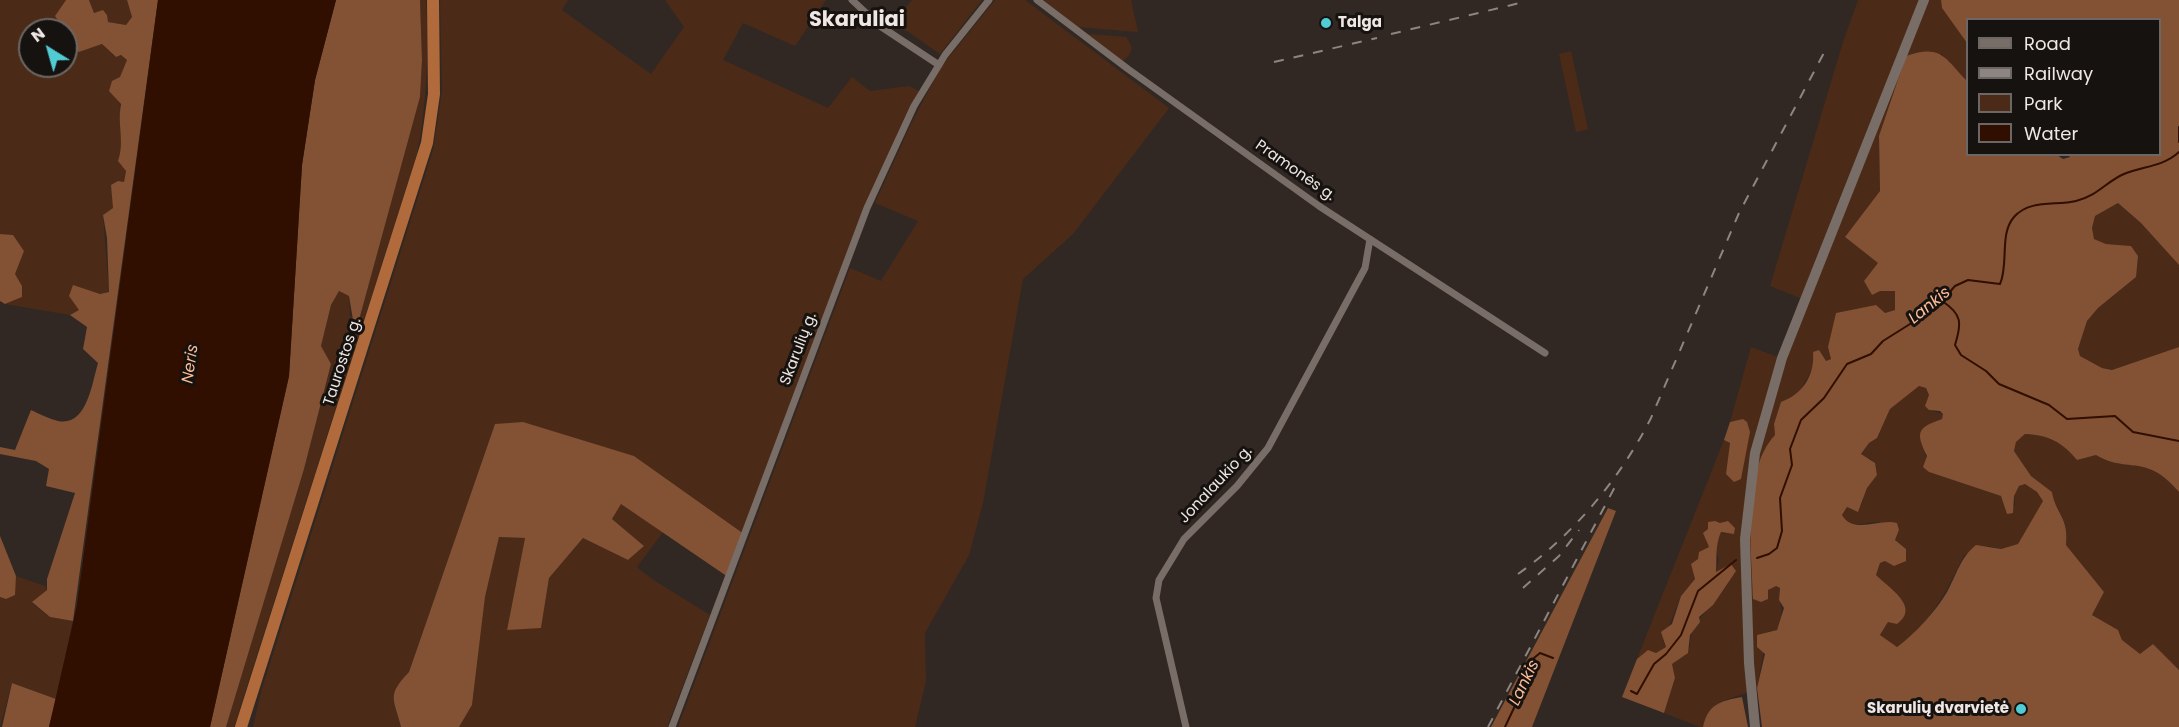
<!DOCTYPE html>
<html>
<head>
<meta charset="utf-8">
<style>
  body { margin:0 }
  #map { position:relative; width:2179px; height:727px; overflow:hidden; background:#312823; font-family:Poppins,sans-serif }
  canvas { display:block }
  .legend { position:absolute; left:1966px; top:18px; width:195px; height:138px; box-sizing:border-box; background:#16120f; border:2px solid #6c6764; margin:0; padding:8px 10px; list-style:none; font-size:18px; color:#eee7e4 }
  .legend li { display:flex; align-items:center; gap:12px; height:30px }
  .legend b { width:30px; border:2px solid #6c6764 }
  .north { position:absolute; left:18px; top:18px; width:60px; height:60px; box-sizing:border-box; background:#16120f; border:2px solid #6c6764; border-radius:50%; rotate:323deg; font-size:16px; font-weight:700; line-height:24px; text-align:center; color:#eee7e4 }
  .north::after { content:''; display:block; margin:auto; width:21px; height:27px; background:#51ccd4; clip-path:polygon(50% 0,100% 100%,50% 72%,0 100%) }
</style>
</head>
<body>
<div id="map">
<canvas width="2179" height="727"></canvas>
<ul class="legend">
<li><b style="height:8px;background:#786d67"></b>Road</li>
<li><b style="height:8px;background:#8d8581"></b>Railway</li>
<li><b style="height:16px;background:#4b2b17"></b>Park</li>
<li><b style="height:16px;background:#300f00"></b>Water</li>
</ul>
<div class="north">N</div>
</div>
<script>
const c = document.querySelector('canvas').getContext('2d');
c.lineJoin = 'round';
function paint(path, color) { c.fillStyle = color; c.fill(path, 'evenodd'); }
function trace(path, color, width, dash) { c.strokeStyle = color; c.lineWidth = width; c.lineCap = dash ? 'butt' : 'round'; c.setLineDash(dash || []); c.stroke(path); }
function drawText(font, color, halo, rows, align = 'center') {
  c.font = font + ' Poppins,sans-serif'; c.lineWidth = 6; c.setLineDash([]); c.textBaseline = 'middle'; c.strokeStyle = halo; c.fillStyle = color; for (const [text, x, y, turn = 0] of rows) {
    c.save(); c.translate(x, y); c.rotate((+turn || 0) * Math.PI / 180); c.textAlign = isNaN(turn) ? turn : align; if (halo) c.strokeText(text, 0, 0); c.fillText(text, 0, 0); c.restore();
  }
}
const green = new Path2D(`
  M0,0h66l-10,16 5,10 -2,4h-29v36h36v-20l4,-1 9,7 23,-8 13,13 6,-2 7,5c-19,28 1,71 -10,101l8,9 -2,12 -11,11v15l-10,7 6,77 -8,2 -20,-5 -2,22 -9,4 -65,-11 17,-7v-11l-8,-12 -1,-38 -13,-2z
  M89,0h38l5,17 -6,8 -19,-3v-7l-4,-4 -9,2z
  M420,0h6c3,53 1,103 -9,154l-183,573h-8l78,-258 27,-104 -10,-19 10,-41 8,-14 10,5 1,20 9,4 61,-223 2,-37z
  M440,0h128l-6,10 89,64 33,-47 -19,-27h161l-31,46 -52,-23 -20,37 105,48 24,-31 18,14 39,-5 10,5 -20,40 -155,403 -110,-78 -139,-32 -86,248c-23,24 -15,26 -8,55h-148l8,-35 172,-542 9,-59z
  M912,0h70l-42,54 -46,-32z
  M995,0h30l144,108 -96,126 -50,45 -40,224 -14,52 -44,78 1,48 -11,46h-237l172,-459 31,13 37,-60 -43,-18 37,-81 29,-55z
  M1043,0h88l7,32 -62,-5z
  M1858,0h83l1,8 25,35v38l-26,-27 -62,82 1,55 -35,46 33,26 2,28h15v19l-10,3 -54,46 -17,7 -17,30 -23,28 1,11 -7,8v147l7,-4 5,2c-2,21 6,19 -3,42l-10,2 -10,56c-24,13 -47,8 -54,39h-3l-36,-14 11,-35 -4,-14 19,-17c-1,-12 6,-27 16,-35l13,-52 -4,-13 6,-15 5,3 -6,-12 -11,6 -3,12 3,6 -11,12 -3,20 -14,17 -18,45 3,6 -10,6 -8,-2 -11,8 87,-219 6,3 -3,34 10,-56 -7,1 21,-75 27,10 22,-59 -30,-12 73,-244z
  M1088,34l38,3c8,10 7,15 -2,23h-3z
  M1571,51l17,78 -12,3 -17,-78z
  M2118,203l23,20 38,42v82l-67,23 -10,-2 -22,-12 -2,-7 9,-28 11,-13 38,-31 -5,-31 -25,-2 -12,-5 -2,-11 3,-12z
  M1918,386l8,2 3,7v15l14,4 -1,5 -10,4 -8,26 5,23 72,24 4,5v9l10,-5 -1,-9 5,-10 6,-2 12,8 6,9 -25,43 -17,5 -13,-3 -24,9c-16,35 -35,70 -67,92l-17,-11 8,-14 -4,-39 -8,-8 4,-12 26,-14 -11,-9 4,-10c-7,-3 -16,-8 -23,-8 -15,0 -25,9 -34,-7l5,-8 5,3 9,-4 6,-18 10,-13 -6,-16 -8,-1 -2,-3 8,-12 8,-5 13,-29z
  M2025,434c26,1 36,7 52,26l19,-5c21,13 38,6 56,15 11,5 19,13 27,22v178l-26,-26 -13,11 -18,-15 -4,-10 -26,-15 12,-23 -38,-47c3,-28 -10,-30 -14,-53l-21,-16 -17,-25 2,-9z
  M621,503l42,29 -26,35 15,12 58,36 -43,112h-208l13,-22 13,-108 14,-60 26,1 -18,91 34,-2 8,-49 34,-40 45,22 16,-14 -32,-27z
  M16,576l29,10 2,4 -15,13 18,14 23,4 -17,78 -44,-16 -12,44v-130l6,2z`);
const forest = new Path2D(`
  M66,0h23l5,13 9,-3 4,5 1,7 18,3 6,-8 -5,-17h31l-85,621 -23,-4 -18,-15 15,-12v-11l28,-86 -29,-7 3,-17 -13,-8 -36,-7v-7l15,3 16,-40c9,4 18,9 27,11 29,6 34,-38 40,-58l-15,-14 4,-22 -17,-12 9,-5 -10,-14 4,-11 27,9 9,-2 -2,-54 -4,-23 10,-7 -2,-23 7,-4 6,1 2,-11 -8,-10c7,-20 -1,-36 3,-57l-12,-13 3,-10 8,-4 7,-17 -6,-5 -5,2 -14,-13 -23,8 -9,-7 -4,1v-16h-7l2,-5 -6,-9z
  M336,0h84l2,60 -2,37 -61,223h-6l-4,-24 -10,-5 -8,14 -10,41 10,18 -27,105 -78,258h-16l79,-351 13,-211 13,-85z
  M1941,0h238v265l-38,-42 -23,-20 -23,13 -3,12 2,11 12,5 25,2 7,10 -2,21 -38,31 -11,13 -9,28 2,7 22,12 10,2 67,-23v145c-8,-9 -16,-17 -27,-22 -18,-8 -35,-2 -56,-15l-19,5c-15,-18 -28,-25 -52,-26l-9,8 -2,9 17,25 21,16c4,23 17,25 14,53l38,47 -12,23 26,15 4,10 18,14 13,-10 26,26v57h-417l-5,-39 8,-34 -8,-7v-12l20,-5 7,-22 -5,-8 1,-12 -4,-2 -8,4v9l-7,3 -8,-3c-1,-47 -12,-128 22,-164l-1,-11 7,-22c22,-8 34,-27 32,-50l6,-2 7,11 5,-2 -3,-12 8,-34 40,-8 9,8 10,-3v-19h-15l-8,4 -8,-14 14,-18 -33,-26 35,-46 -1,-55 27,-80c35,-12 38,1 61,25l1,73 89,1 6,4 7,-2 -2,-3h92v-134h-192l-1,23 -25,-35zM1919,386l7,2 3,7 -4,11 4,4 11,1 3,3 -1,5c-26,9 -26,14 -15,37l-4,11 6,5 72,24 6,18 6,-1 1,-17 5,-10 6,-2 12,8 6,9 -25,43 -17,5 -25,-4c-16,13 -19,29 -29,47 -11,19 -32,42 -50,55l-17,-12 8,-13 9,2c24,-17 -8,-36 -21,-49l4,-12 5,-2 9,5 12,-5v-12l-11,-9 4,-10 -2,-7c-18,-5 -43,12 -55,-8l5,-8 11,5 9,-24 10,-13 -2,-12 -14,-9 8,-11 8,-5 13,-29z
  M0,234l13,1 11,16 -9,23 7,12v11l-17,7 -5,-3z
  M1743,419l4,3 3,10 -9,47 -7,3 -8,-8 4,-31 -6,-3 6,-18z
  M523,422l111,34 110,78 -16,43 -107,-73 -9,15 32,27 -16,14 -45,-22 -34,40 -8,50 -34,2 18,-92 -26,-1 -14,60 -13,108 -13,22h-58c-7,-29 -15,-31 8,-55l86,-248z
  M1608,508l8,3 -84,216h-41z
  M1715,521l5,2 8,-2 7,7 -1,6 -13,-2c-6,14 -4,25 -5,40l15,-8 5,7 -23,34 -14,12 1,5 -10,13 -2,18 -16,11 3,14 -11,35 -42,-16 15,-38 11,-9 8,3 10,-6 -5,-15 11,-8 9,-28 14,-17 -4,-15 7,-5 1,-7 10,-5 -6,-14 5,-4v-7z
  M0,536l16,40 -1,19 -9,4 -6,-2z
  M12,683l44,16 -7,28h-47z
  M1742,697l6,30h-45c5,-23 17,-26 39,-30z`);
const water = new Path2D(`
  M158,0h178l-21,80 -13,85 -13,211 -79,351h-161l28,-122z`);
const stream = new Path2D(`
  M2179,127v15
  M1942,301c20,13 20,22 13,44l6,10 25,16 13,13 50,21 18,14 48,-3 18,16 46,9
  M1757,558l12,-4 8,-6 5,-17 -2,-33 12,-33 -2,-16 11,-29 23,-22 23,-34 24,-10 12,-13 27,-17 15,-14 17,-9 13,-15 13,-6 32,4c9,-20 -1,-50 14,-67 16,-18 41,-11 62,-16 23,-6 31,-20 48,-27 19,-8 39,-7 55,-22
  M1631,691l6,3 17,-30 12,-10 15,-19 17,-44 38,-31
  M1505,727l25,-53 4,-16 6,-5 13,5`);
const minor = new Path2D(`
  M852,0l28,26 59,39
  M1037,0l91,69 191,137 226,147
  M672,727l195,-519 47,-102 31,-51 44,-55
  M1186,727l-30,-129 3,-18 25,-41 53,-53 31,-38 97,-180 5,-29`);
const secondary = new Path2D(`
  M1755,727l-6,-64 -4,-124 10,-86 27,-95 142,-358`);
const trunk = new Path2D(`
  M241,727l186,-584 7,-49 -1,-94`);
const rail = new Path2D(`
  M1391,34l133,-32
  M1274,62l103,-24
  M1518,574c55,-39 102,-95 133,-156l88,-205 87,-164
  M1523,588l36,-32 20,-26
  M1488,727l129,-244`);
const markers = [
  [1326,23,6,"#51ccd4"],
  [2021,709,6,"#51ccd4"]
];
const poiNames = [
  ["Talga",1338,23],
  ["Skarulių dvarvietė",2009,709,"right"]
];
const streetNames = [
  ["Pramonės g.",1295,171,35],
  ["Skarulių g.",799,349,-69],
  ["Taurostos g.",343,362,-72],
  ["Jonalaukio g.",1216,485,-47]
];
const waterNames = [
  ["Lankis",1930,306,-39],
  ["Neris",191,364,-82],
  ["Lankis",1525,683,-64]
];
const districtNames = [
  ["Skaruliai",857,21]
];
paint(green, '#4b2b17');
paint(forest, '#835133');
paint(water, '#300f00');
trace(stream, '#300f00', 2);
trace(minor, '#786d67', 7);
trace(secondary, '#786d67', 10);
trace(trunk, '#b16a3b', 12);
trace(rail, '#8d8581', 2, [10, 10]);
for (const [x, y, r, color] of markers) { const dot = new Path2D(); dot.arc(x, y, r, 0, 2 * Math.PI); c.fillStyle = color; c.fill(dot); trace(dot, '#16120f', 2); }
drawText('bold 15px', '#eee7e4', '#16120f', poiNames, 'left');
drawText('15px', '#eee7e4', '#16120f', streetNames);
drawText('italic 16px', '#fbbc98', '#16120f', waterNames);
drawText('bold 21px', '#eee7e4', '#16120f', districtNames);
</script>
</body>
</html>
